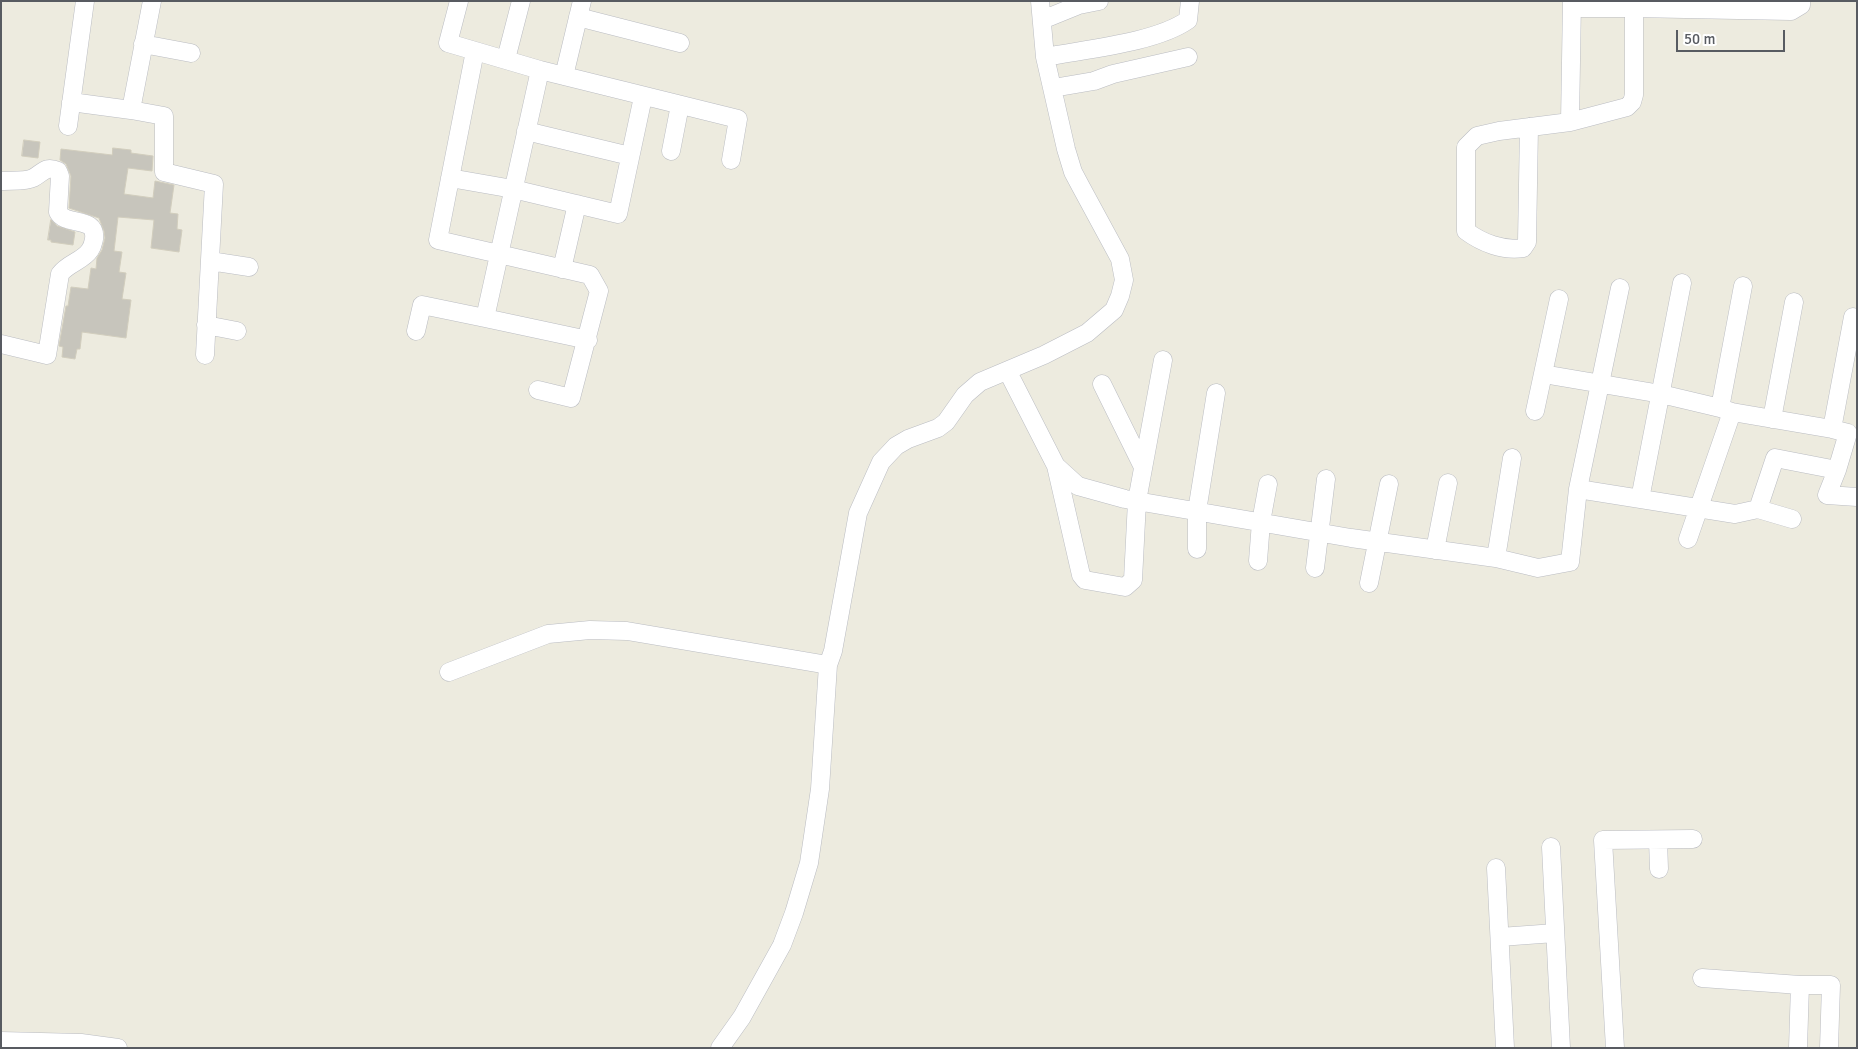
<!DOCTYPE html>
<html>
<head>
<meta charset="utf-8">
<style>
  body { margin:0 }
  #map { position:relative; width:1858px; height:1049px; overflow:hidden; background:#edebdf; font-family:Signika,sans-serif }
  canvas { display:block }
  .frame { position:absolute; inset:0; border:2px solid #585b61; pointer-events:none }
  .scale { position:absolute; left:1676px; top:30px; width:109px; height:22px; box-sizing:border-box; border:2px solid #585b61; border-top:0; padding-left:6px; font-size:15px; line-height:18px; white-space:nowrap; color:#585b61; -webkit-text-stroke:4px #fff; paint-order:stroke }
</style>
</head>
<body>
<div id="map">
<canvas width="1858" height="1049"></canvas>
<div class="frame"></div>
<div class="scale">50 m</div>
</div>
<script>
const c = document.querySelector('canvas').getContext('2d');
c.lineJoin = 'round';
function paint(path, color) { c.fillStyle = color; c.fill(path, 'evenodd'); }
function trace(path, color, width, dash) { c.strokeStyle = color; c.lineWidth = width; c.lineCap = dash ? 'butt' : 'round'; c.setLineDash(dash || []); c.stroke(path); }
const building = new Path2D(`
  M24,140l16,2 -2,16 -16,-2z
  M113,148l18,2v3l22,3 -1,15 -24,-3 -4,26 29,4 2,-17 19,4 -4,28 8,1 -1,15 5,1 -3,22 -28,-4 3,-28 -36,-3 -4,34 8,1 -3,20 7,1 -4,26 9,1 -5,38 -44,-6 -2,17h-3l-2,10 -13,-2 1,-10 -4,-1 7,-40h2l3,-19 17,2 3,-21 5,1 1,-11 5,-8 3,-12 -1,-7 -5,-13 -30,-10 2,-32 -5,-12 -6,-4 1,-11 51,6z
  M51,220l6,6 18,6 -2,13 -22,-3v-2h-3z`);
const minor = new Path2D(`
  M152,1l-21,109 33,6v56l50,12 -9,171
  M1634,8l51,1v-8
  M1685,9l106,2 10,-6v-4
  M578,17l102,26
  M1042,20l37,-15 20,-4
  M143,44l48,9
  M475,51l-37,189 152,35 9,16 -28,107 -33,-8
  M1045,57c41,-8 110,-14 143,-37l2,-19
  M506,59l15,-58
  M540,70l198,49 -7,41
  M564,76l18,-75
  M1053,88l41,-7 19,-7 75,-17
  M71,102l60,8
  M1570,122l57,-15 5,-5 2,-7v-87h-62
  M68,126l17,-125
  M1529,127l-2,115 -4,6c-20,3 -41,-5 -57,-17v-84l11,-11 22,-5 71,-9 2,-121
  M526,131l104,25
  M671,151l9,-46
  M450,178l63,11 105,25 25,-117
  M1,181c9,-1 24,1 32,-3 10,-5 12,-13 25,-7l2,5 -2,36c7,15 39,3 36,27 -1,4 -1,7 -4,11 -7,11 -22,13 -30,24l-13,81 -46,-11
  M210,261l39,6
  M562,269l15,-65
  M485,318l103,22
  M206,325l31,6
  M416,331l6,-26 63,13 55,-248 -92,-27 11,-42
  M1008,372l48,94 22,20 47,13 226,39 145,20 42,10 32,-6 8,-73 42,-201
  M1543,374l118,20 59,14
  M1102,384l41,83
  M1535,411l24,-112
  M1732,412l100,17
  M1772,419l22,-117
  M1056,466l25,109 4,5 40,7 8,-7 4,-79 26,-141
  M1837,470l11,-37 -16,-4 21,-112
  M1578,489l157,25 23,-5 34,10
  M1640,499l42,-216
  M1758,509l17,-51 62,12 -10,25 30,2
  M1688,539l44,-127 -12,-4 23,-122
  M1197,549v-38l19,-118
  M1435,550l13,-67
  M1496,558l16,-100
  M1258,561l3,-39 7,-38
  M1315,568l11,-89
  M1369,583l20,-99
  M449,672l99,-38 42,-4 37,1 201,34
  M1658,840l1,29
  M1551,847l10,201
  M1496,868l9,180
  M1500,937l55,-4
  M1702,978l98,7h31l-2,63
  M1,1041l80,2 37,5
  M720,1048l22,-31 40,-72 12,-32 15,-50 11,-74 8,-124 5,-14 25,-138 23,-51 15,-16 12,-7 30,-11 8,-6 19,-27 15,-13 64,-27 43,-22 27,-23 6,-14 4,-16 -4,-21 -39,-72 -8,-15 -7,-23 -21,-92 -5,-56
  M1615,1048l-12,-208 90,-1
  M1798,1048l2,-63`);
paint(building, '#c7c5bc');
trace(building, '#d1cdbd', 1);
trace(minor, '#babcc2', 19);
trace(minor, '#fff', 18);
</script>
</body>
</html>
